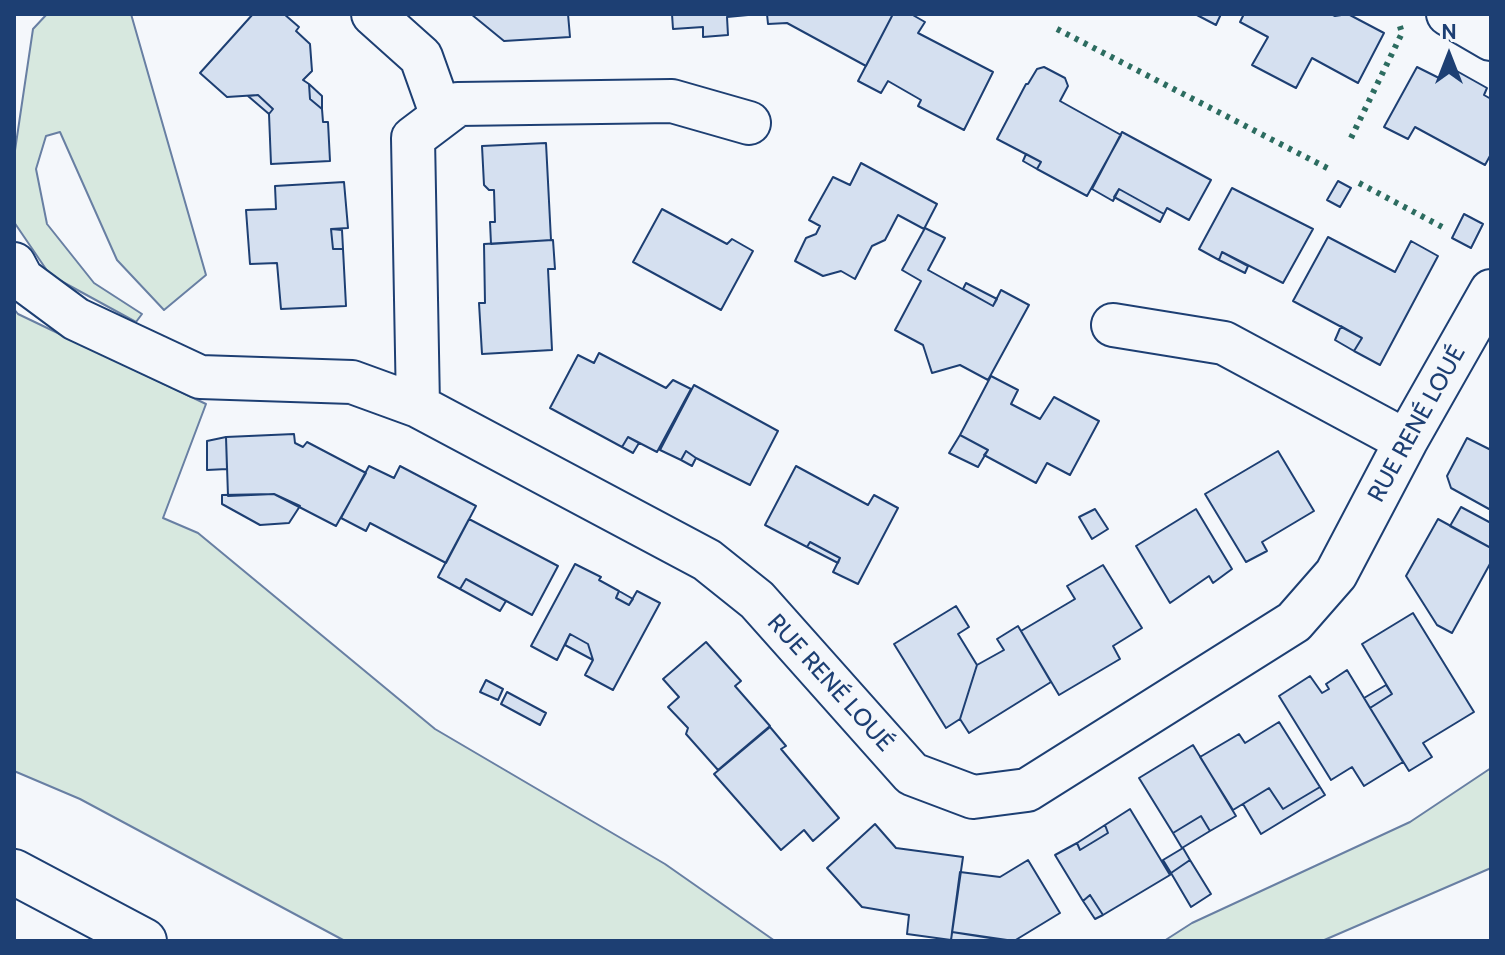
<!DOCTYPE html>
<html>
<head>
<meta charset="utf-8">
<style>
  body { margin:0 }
  #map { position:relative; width:1505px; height:955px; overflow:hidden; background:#f4f7fb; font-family:Cabin,sans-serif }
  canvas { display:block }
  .frame { position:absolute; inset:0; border:16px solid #1d3f73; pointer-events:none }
  .north { position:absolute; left:1409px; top:16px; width:80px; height:80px; -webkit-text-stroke:6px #f4f7fb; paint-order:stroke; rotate:0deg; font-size:22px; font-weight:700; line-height:32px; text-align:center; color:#1d3f73 }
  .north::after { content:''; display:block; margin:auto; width:28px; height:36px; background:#1d3f73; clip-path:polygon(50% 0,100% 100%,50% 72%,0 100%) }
</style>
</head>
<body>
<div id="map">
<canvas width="1505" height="955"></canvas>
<div class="frame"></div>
<div class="north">N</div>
</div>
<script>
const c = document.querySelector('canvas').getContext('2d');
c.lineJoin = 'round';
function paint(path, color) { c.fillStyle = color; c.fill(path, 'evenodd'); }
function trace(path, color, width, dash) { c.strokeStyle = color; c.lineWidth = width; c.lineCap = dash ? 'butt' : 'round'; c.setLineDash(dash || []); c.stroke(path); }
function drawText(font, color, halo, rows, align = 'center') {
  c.font = font + ' Cabin,sans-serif'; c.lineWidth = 6; c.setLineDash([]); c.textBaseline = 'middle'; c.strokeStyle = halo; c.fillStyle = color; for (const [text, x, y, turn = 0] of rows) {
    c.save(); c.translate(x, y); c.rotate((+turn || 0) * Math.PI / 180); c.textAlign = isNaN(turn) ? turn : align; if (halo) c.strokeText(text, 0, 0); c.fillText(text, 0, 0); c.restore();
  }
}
const green = new Path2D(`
  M47,14h84l75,261 -42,35 -47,-50 -57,-128 -14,4 -10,33 11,55 47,59 48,31 -6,8 -86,-47 -36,-53v-65l19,-128z
  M14,309l4,5 188,90 -43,114 35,15 237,196 230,135 110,77h-430l-265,-142 -66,-28z
  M1491,768v100l-169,73h-158l28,-18 218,-101z`);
const building = new Path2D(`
  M253,14h31l15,13 -3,4 14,13 2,27 -9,9 6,4 1,15 12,10 1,13h5l2,39 -59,3 -2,-50 4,-5 -15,-14 -31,2 -27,-24z
  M471,14h97l2,23 -66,4z
  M672,14h76v1l-21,2 1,18 -25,2v-10l-30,2z
  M767,14h126l-27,52 -79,-43 -19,1z
  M893,14h18l14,8 -7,11 75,39 -29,58 -46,-24 3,-6 -33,-19 -7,12 -23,-12z
  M1195,14h26l-5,11z
  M1244,14h87l4,2 13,-2 36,19 -26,50 -46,-25 -16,30 -44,-23 16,-28 -28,-15z
  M1446,65l41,23 -3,7 7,4v55l-6,11 -70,-38 -7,12 -24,-12 33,-60 22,11z
  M1044,67l21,11 3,8 -8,15 61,34 -34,61 -50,-27 4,-7 -44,-23 29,-55h2l9,-15z
  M309,84l13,12v13l-12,-10z
  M258,95l15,14 -4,5 -21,-18z
  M1122,132l89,48 -22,40 -22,-12 -3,6 -45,-25 -6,12 -21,-12z
  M546,143l5,97 -60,4 -1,-22h5l-1,-32h-5l-5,-5 -2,-39z
  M1026,154l15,8 -4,7 -14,-8z
  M861,163l76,41 -13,25 -26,-14 -13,25 -13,6 -17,33 -14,-8 -18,5 -28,-15 11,-23 10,-4 4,-8 -11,-6 24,-43 17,8z
  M1338,181l13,7 -11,19 -13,-7z
  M344,182l4,46 -17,1 2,20h10l3,57 -65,3 -4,-46 -27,1 -4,-54 30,-1 -1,-23z
  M1232,188l81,41 -30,54 -61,-31 -3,8 -20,-11z
  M1119,189l45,25 -4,8 -46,-25z
  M662,209l65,35 5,-5 21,12 -32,59 -88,-48z
  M1464,214l19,10 -12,24 -19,-10z
  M925,228l20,10 -17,32 65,36 8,-16 28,15 -41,75 -28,-15 -28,8 -9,-28 -28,-15 26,-49 -19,-11z
  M331,229l11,1 1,19h-10z
  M1328,237l67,35 16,-31 27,15 -58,109 -26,-14 8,-13 -69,-37z
  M553,240l2,29h-7l4,81 -70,4 -3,-51h6l-1,-59z
  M1222,252l26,14 -3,7 -26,-13z
  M966,283l31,16 -4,7 -30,-17z
  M1341,326l21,12 -8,13 -19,-11z
  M599,353l67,35 7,-8 18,9 -34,63 -29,-15 -6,10 -72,-39 28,-53 16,8z
  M991,376l27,14 -7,14 29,15 14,-22 45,24 -29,54 -23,-12 -11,20 -52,-28 4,-5 -28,-15z
  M694,385l84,46 -28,54 -54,-27 -10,-7 -5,9 -21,-10z
  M294,434l1,9 8,4 4,-5 59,31 -30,53 -62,-32 -46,2 -2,-59z
  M960,435l28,15 -10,17 -29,-14z
  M226,437l1,32 -20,1v-29z
  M628,437l11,6 -6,10 -11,-6z
  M1467,438l24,12v58l-2,1 -38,-21 -4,-12z
  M686,451l10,7 -4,8 -11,-6z
  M1278,451l36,60 -52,31 5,9 -21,11 -41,-68z
  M369,466l25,12 6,-12 76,40 -30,57 -76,-40 -4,8 -25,-13z
  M796,466l72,39 6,-10 24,13 -40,76 -25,-12 7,-14 -30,-16 -3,5 -42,-22z
  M274,494l26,12 -11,17 -29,2 -38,-21v-9z
  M1461,507l30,16v25l-41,-22z
  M1095,509l13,20 -16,10 -13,-22z
  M1196,509l36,60 -19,14 -4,-7 -39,27 -34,-57z
  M469,519l89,47 -26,49 -66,-36 -6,10 -22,-12z
  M1438,519l53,29v14l-39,71 -15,-8 -31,-49z
  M810,542l30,16 -2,5 -31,-16z
  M575,564l26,13 -2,3 20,11 -3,7 13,7 8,-14 23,12 -47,87 -28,-15 8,-15 -5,-16 -18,-10 -13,26 -26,-14z
  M1103,565l39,63 -29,18 7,13 -61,36 -38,-64 54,-32 -8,-13z
  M466,579l40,22 -6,10 -40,-22z
  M619,591l14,8 -4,6 -13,-7z
  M956,606l13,21 -11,7 19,31 -17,54 -14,9 -52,-84z
  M1413,613l61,99 -51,31 9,14 -23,14 -39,-63 22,-14 -30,-50z
  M1018,626l33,56 -82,51 -9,-14 17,-54 27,-15 -7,-11z
  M570,634l18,10 5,16 -28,-15z
  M706,642l35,39 -6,5 35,40 -52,44 -32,-36 2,-6 -20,-21 11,-10 -16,-18z
  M1347,670l56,92 -39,24 -12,-19 -21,13 -52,-84 31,-20 12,17 7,-4 -3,-5z
  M486,680l17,9 -5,11 -18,-8z
  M1386,685l6,9 -22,14 -6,-10z
  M507,692l39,21 -6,12 -39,-21z
  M1279,722l41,65 -37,22 -14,-21 -36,22 -33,-53 39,-23 6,9z
  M770,727l16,19 -5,3 58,69 -26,23 -9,-11 -23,20 -67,-76z
  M1193,745l43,71 -26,15 -9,-15 -28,17 -34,-55z
  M1320,787l5,8 -64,39 -18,-30 26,-16 14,21z
  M1130,809l40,66 -67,40 -13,-20 -7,6 -28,-46 22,-12 3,7 28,-17 -3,-8z
  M1201,816l9,15 -28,17 -9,-15z
  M875,824l21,24 67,9 -12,83 -44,-6 2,-19 -47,-8 -35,-39z
  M1105,825l3,8 -28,17 -3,-7z
  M1183,848l7,12 -19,13 -8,-13z
  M1028,860l32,53 -46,28 -62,-9 8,-60 40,5z
  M1190,860l21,34 -20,13 -20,-34z
  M1090,895l13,20 -8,4 -12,-18z
  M952,932l57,9h-58z`);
const minor = new Path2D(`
  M373,14l48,43 21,59
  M1448,14l43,25
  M14,264l8,15 54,40 124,58 152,5 66,24 289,154 50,40 155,174 61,23 54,-7 267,-168 42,-48 70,-133 85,-150
  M1113,325l111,18 182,98
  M418,406l-5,-268 45,-34 214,-3 77,22`);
const secondary = new Path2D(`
  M14,872l130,69`);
const hedge = new Path2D(`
  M1057,29l274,141
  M1351,138l51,-105 -3,-10
  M1359,183l87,46`);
const streetNames = [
  ["RUE RENÉ LOUÉ",1417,424,-61],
  ["RUE RENÉ LOUÉ",830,683,48]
];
paint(green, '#d7e8df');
trace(green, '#687fa3', 2);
paint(building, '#d5e0f0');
trace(building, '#1d3f73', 2);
trace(minor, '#1d3f73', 46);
trace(secondary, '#1d3f73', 48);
trace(minor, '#f4f7fb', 42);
trace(secondary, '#f4f7fb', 44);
trace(hedge, '#2c6c60', 6, [4, 6]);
drawText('24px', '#1d3f73', '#f4f7fb', streetNames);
</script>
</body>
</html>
